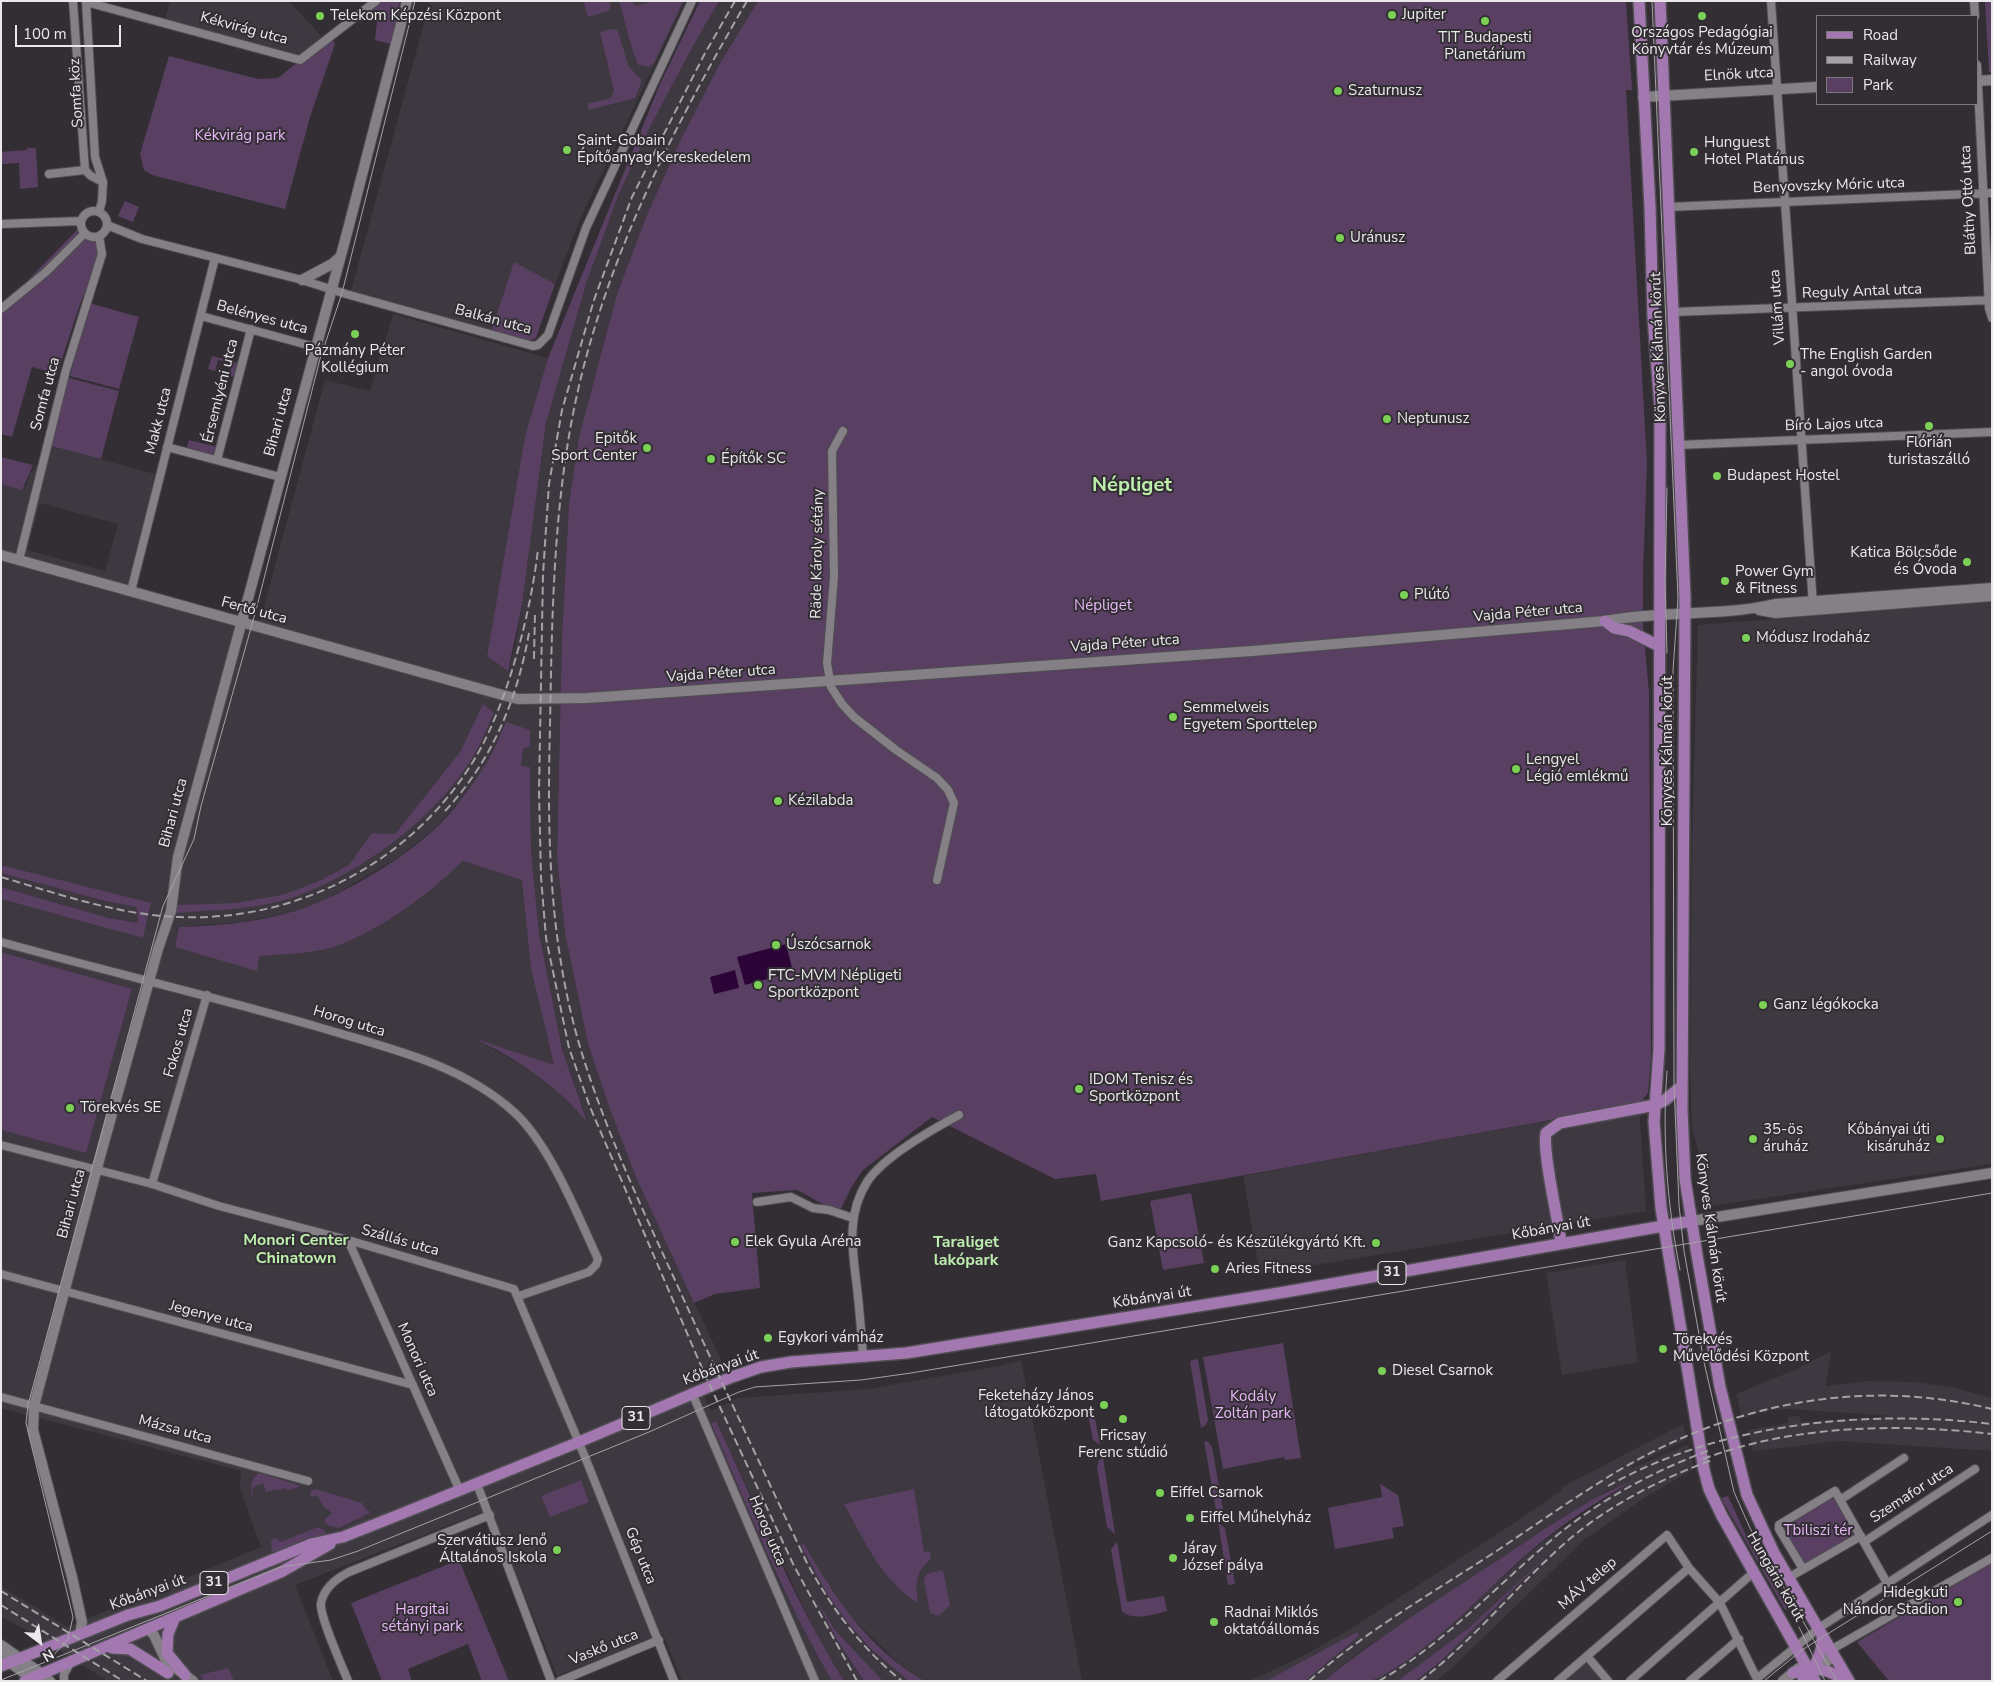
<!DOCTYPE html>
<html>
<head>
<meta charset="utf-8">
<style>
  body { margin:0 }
  #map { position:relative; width:1993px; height:1682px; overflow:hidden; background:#322e33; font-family:"Nunito Sans",sans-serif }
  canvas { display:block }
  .frame { position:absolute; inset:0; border:2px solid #eae8eb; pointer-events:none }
  .legend { position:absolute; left:1816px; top:15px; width:162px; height:90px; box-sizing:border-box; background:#322e33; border:1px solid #7c787d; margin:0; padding:6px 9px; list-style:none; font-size:15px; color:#eae8eb }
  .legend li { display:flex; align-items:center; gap:10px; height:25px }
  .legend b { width:25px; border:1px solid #7c787d }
  .north { position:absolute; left:15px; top:1617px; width:50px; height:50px; -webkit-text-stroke:4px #322e33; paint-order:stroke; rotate:149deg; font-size:14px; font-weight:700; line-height:20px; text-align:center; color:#eae8eb }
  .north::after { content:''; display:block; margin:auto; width:18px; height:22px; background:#eae8eb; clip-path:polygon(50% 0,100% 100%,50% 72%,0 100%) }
  .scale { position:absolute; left:15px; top:25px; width:106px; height:22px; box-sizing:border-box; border:2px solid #eae8eb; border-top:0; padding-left:6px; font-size:15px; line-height:18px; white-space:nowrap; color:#eae8eb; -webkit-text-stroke:4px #322e33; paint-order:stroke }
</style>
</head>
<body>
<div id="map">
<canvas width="1993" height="1682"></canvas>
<div class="frame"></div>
<ul class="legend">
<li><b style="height:6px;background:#a378b1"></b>Road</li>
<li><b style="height:6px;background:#a5a2a6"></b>Railway</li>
<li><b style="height:14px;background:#594062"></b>Park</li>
</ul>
<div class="north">N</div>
<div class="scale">100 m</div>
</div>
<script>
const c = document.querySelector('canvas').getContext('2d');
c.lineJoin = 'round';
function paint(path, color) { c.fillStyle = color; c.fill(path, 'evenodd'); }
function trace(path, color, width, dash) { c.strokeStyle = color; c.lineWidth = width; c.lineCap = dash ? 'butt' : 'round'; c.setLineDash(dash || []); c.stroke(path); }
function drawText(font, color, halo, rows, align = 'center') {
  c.font = font + ' "Nunito Sans",sans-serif'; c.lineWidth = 4; c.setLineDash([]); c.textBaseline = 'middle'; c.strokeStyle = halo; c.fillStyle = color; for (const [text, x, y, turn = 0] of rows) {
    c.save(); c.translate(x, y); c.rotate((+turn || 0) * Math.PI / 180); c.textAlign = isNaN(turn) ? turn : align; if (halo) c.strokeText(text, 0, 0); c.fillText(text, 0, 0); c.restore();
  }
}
const built = new Path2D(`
  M170,1h119l33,36 -22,19 -135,-36z
  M430,1h255l-104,216 -26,67 -41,-21 -23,69 -140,-41z
  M719,1h72l-73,66 -39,76 -33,74 -29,77 -38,143 -10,67 -7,132 -5,222 8,75 23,111 47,131 89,191 -28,13 15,32 28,-13 129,-9 131,-23 22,-6 61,321h-157l-27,-18 -48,-47 -20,-27 -27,-44 -1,1 24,46 20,29 24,27 39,33h-26l-48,-51 -15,-24 17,34 27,41h-20l-21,-34 -22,-45 -85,-181 -5,2 66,151 37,76 18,31h-150l-19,-47 -106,42 -67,-167 -195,76 38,96h-226l-71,-46 -35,-18v-31l66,41 194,-80 -21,-59 1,-17 -240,-63v-278l85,23 46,-164 -131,-37v-53l142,39 8,-34 -150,-39v-385l25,7 4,-13 21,-28 104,28 -26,113 131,34 65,-241 45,11 23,-77 155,44 -23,78 -38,220 21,14 7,-21 7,-44 24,-182 40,-139 32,-88 32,-69 43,-81zM40,503l78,21 -13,47 -78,-21zM483,704l10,9 -69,103 -33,27 -39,25 -69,32 -45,8 -62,4v-7l59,-2 47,-8 37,-14 30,-16 23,-32 23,1 65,-82zM506,722l17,25 -2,19 9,2 1,82 8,83 23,116 25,72 -31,-32 -22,-17 -57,-32 77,25 -23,-96 -8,-89 -60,-19 -45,39 -39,26 -41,19 -38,8 -41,3 -84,-9 4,-20 64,-5 46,-9 39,-14 72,-43 34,-27 24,-26 28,-38z
  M1992,602v562l-281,42 -19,-80 -2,-64 2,-221 6,-216z
  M1,873l104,28 33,6v16l-29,-5 -108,-31z
  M1639,1104l7,107 -386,63 -17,-98z
  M1625,1260l13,102 -76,13 -16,-102z
  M1831,1351l-5,35 40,-5 49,1 40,6 37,10v53l-153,-10 -86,10 -5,-21 40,-7 -1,-6 13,-1 1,6 93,-6 -106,-7 -16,1 -30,8 -6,-24 61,-25z
  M1683,1424l4,15 -56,27 1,2 56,-23 6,24 -45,26 -64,44 -133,129 -16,13h-21l26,-20 95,-94 -66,60 -61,47 -11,7h-27l56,-37 114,-101 89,-61 -19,7 -35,21 -211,138 -41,33h-19l26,-22 -37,8 -28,14h-17l52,-24 48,-27 159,-103 53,-36 3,-5z
  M1586,1660l18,21h-43z`);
const green = new Path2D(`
  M382,1h18l-9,43 -16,-4 2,-18 -6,-12z
  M586,1h23l2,6 -3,4 -20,6 -4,-14z
  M619,1h13l4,5 16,-5h31l-29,62 -5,4 -11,-3 -5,-12z
  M700,1h19l-26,45 -43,81 -32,69 -32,88 -40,139 -24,182 -14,66 -21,-15 38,-220 23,-78 112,-274z
  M758,1h868l6,89h-6l21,373 -4,109v53l6,68 2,363 -3,37 -9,11 -538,97 -5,-27 -41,5 -123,-62 -69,53 -11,16 -13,27 -42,-23 -45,3 8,95 -45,6 -21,9 -59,-128 -27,-72 -20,-59 -23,-111 -8,-75 5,-222 7,-132 10,-67 38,-143 29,-77 33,-74 39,-76z
  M1985,1h7v71h-3z
  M612,29l5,1 2,5 10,32 13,13 -7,18 -46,12 -2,-6 24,-6 3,-8 -14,-58z
  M330,36l5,8 -25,73 -25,92 -133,-34 -8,-5 -4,-16 29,-98 89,23 20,-1z
  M27,148h9l2,39 -18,2 -1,-26 -18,1v-12l26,-2z
  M125,201l14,6 -6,15 -15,-6z
  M78,229l24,18v7l-22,50 -23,70 -25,-7 -20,70 -11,-3v-126z
  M514,262l41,22 -19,54 -9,4 -36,-10z
  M89,303l50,14 -20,72 -49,-13z
  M212,356l26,7 -3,14 -6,-2 3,-12 -14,-3 -3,11 -7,-2z
  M69,378l50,13 -18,68 -50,-13z
  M189,440l28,7 -3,11 -28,-7z
  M1,457l32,8 -11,25 -21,-6z
  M483,704l11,9c-7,14 -12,29 -20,42 -38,64 -118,123 -189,145 -35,10 -74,10 -110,13v-8l60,-2 47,-8 37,-14 30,-16 23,-32 23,1 65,-82z
  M506,722l24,8v17l-7,1 -2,18 9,1 1,83 8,83 23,116 25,73c-34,-40 -67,-61 -114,-84l81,27 -23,-96 -9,-89 -59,-19c-36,34 -77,66 -124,84 -25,9 -54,9 -80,11l-2,15 -82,-24 4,-20c36,-1 73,-4 109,-14 46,-12 112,-52 147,-84 19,-18 35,-41 49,-62 9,-14 15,-30 22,-45z
  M1,865l150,38 -8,35 -142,-39v-12l108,31 29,5 -1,-16 -32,-6 -104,-28z
  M1,952l131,37 -46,164 -85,-23z
  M1191,1193l13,70 -41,7 -13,-69z
  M1283,1343l18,115 -16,2 -1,-3 -61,12 -20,-112z
  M1198,1359l10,61 -2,5 -5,3 -11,-67z
  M1093,1408l7,37 -7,-5 -5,-27 2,-4z
  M716,1421c41,87 77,178 128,260h-12c-48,-82 -83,-171 -121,-258z
  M1204,1441l4,1 4,5 11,62 -6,7z
  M1103,1458l12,76 -8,-7 -10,-60 2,-7z
  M259,1473l42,13 -14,5 -1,-3 -7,2 -1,-1 -12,3 -3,-9 -11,5 2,10c-5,-9 -4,-19 5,-25z
  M581,1480l8,22 -39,15 -9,-21z
  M1634,1480c-32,19 -65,39 -94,63 -50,41 -109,111 -167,137 -10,2 -37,1 -49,1 55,-45 116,-83 176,-122 43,-28 86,-60 134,-79z
  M1380,1484l18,11 6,31 -12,2 2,10 -59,11 -7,-41 54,-11z
  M316,1489l46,14 3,6 6,3 -32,16c-7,-1 -12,-2 -15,-8l8,-7 -8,-6 -7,-12 -5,2 -2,-2 1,-4z
  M914,1489l10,63 6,-1 1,8c-17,14 -15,25 -13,44 -36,-22 -54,-63 -74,-99z
  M1728,1496l21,46 39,66 -3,2 -64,-112z
  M1830,1497l7,4 17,35 -50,29 -22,-36 2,-5z
  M1218,1522l7,6 10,56 -7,1z
  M318,1527l7,4v3l-53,19 -1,-11 3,-5 7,5z
  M1117,1541l10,61 37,-6 3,15c-13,3 -34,11 -45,0l-11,-61z
  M804,1544c31,54 65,106 121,137h-16l-39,-33 -24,-27 -20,-29 -25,-47z
  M1549,1554l-108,107 -26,20h-17l72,-54z
  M459,1560l50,121h-27l-14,-37 -60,25 4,12h-30l-31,-78z
  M1992,1562v119h-103l-32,-39z
  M943,1570l7,35 -11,11 -9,-3 -6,-33 3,-6z
  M814,1596l21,34 48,51h-19l-27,-41z
  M1357,1632l2,4 -54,45h-39z
  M228,1668l6,13h-30l-4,-6z`);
const water = new Path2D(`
  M786,944l7,28 -48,13 -8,-28z
  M735,970l4,18 -25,6 -4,-17z`);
const street = new Path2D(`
  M73,1l12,169 6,6 12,6
  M86,1l9,156 8,25 -1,19 -3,11
  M1771,1l42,604
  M1974,1l1,15
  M86,2l214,58 76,-59
  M1977,65l12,243 3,10
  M49,174l36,-4
  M1668,207l324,-14
  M81 224a13 13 0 1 1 26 0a13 13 0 1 1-26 0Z
  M1,224l80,-3
  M107,225l35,14 160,41 44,14 187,52 5,-1 10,-10 38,-107 106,-227
  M1,309l45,-37 39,-39
  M1673,312l319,-12
  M201,316l114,31
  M843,431l-11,20 2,126 -7,86 4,24 11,17 12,13 42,33 41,28 11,12 6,13 -17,77
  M1678,445l314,-13
  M167,447l113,30
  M217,460l34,-131
  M19,560l47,-190 36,-116 -3,-18
  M131,591l84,-333
  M1,942c105,29 210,54 314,84 68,21 144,36 199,86 36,33 63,102 84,147l-2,6 -7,7 -70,24
  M1,1145l151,39 67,22 129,34 166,49 71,168 89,224
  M152,1184l55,-189
  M757,1202l34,-5 22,11 16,2 24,8
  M348,1240l112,251
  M1,1274l412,111
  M863,1358c-1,-21 -3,-41 -5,-61 -4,-40 -14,-79 9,-115 16,-25 66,-53 92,-67
  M692,1393l123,288
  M1,1397l307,84
  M477,1484l74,197
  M1840,1500l64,-42
  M1864,1542l111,-73
  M1803,1569l-24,-40v-4l56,-34 52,92
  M1788,1578l73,-42
  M1827,1652l165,-94
  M1587,1656l21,25
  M42,1674l9,7
  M64,1681v-7l7,-12
  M348,1681c-6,-15 -29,-66 -27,-78 3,-15 16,-25 28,-31l141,-57
  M560,1681l99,-41
  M1497,1681l170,-146 22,33 31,35 36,74 4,-1 59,-48 173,-113
  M1558,1681l131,-113
  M1630,1681l124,-109
  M1690,1681l49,-42`);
const secondary = new Path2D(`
  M1977,81l15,-1
  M1643,97l174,-10
  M302,280l30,-16 8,-7
  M1,555l498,139 19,5 69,-1 665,-47 353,-30c56,-11 114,-4 170,-17l217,-16
  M1759,610l17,3 216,-17
  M1692,1221l300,-48
  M148,1629l6,6 12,26 27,20
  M80,1634l2,-12 -10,-45 -39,-147 1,-24 66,-249 58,-208 13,-38 7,-54 169,-624 60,-232
  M1,1645l41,29
  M1,1656l30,22
  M1814,1673l20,-18
  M1783,1681l16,-13`);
const primary = new Path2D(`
  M1639,1l11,206 3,110 7,90 -1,642 -5,73 7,86 43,262 5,19 13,27 93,165
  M1660,1l25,597 -3,513 3,68 12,76 23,132 27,108 27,58 75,128
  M1605,621l9,7 15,3 30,15
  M1561,1242c-3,-23 -19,-91 -15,-109l14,-10 95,-18 10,-5 17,-14
  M175,1617l-7,17 -1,19 18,22
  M112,1648l18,1 38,24
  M1,1666l127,-51 32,-9 151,-62 32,-7 53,-21 183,-74 153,-65 29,-10 30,-5 115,-9 379,-61 407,-71
  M1793,1673c18,-6 35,-6 51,8
  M1803,1679c12,-11 21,-27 19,-44
  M25,1681l256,-109 49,-28`);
const tram = new Path2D(`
  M1652,1l26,597 -5,73 1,414 5,120 5,46 20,111 30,130 16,36 87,153
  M1667,488l-2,94 2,71
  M1667,1071c-5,66 0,133 13,199
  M1799,1627l26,54
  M52,1657l16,-18 5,-22 -47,-194 2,-18 135,-499 31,-67 7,-33 55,-196 64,-251 22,-66 73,-292
  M1,1680l279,-113 51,-7 27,-9 291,-119 90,-40 16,-5 106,-7 50,-7 1081,-180
  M1764,1681l38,-31 190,-119`);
const rail = new Path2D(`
  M735,1l-31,54 -72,142 -38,103 -32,110 -13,74 -6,90 -4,217 2,86 5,61 23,110 21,59 115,268 89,191 63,115
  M747,1c-74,127 -142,259 -172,403 -22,106 -23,215 -25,322 -3,109 -1,216 30,321 24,80 59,155 94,231 43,95 88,190 133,285 25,46 54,85 95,118
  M534,659l1,-48
  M445,811c47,-50 72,-111 84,-178
  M1,877c58,17 117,38 178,40 120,5 237,-57 298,-162 31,-54 54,-143 61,-206
  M1703,1459c90,-34 194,-36 289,-25
  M1608,1486c112,-63 258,-77 384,-62
  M1,1591l146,90
  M1,1605l122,76
  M1309,1681c57,-50 123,-88 186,-129 42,-28 84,-58 128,-84 113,-66 242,-90 369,-59
  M1379,1681c66,-38 117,-95 176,-144 46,-38 99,-66 155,-87
  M1420,1681c56,-42 99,-99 152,-144 41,-34 91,-59 140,-77`);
const markers = [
  [1392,15,5,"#7bd156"],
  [320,16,5,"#7bd156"],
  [1702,16,5,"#7bd156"],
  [1485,21,5,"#7bd156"],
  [1338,91,5,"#7bd156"],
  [567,150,5,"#7bd156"],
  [1694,152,5,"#7bd156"],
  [1340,238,5,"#7bd156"],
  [355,334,5,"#7bd156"],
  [1790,364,5,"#7bd156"],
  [1387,419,5,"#7bd156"],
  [1929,426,5,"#7bd156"],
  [647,448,5,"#7bd156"],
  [711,459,5,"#7bd156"],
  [1717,476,5,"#7bd156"],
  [1967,562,5,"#7bd156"],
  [1725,581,5,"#7bd156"],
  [1404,595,5,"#7bd156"],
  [1746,638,5,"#7bd156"],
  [1173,717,5,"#7bd156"],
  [1516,769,5,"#7bd156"],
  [778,801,5,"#7bd156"],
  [776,945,5,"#7bd156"],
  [758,985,5,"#7bd156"],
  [1763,1005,5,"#7bd156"],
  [1079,1089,5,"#7bd156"],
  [70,1108,5,"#7bd156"],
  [1753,1139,5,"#7bd156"],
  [1940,1139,5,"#7bd156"],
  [735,1242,5,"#7bd156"],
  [1376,1243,5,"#7bd156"],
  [1215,1269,5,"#7bd156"],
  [768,1338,5,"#7bd156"],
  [1663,1349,5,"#7bd156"],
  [1382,1371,5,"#7bd156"],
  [1104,1405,5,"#7bd156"],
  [1123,1419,5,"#7bd156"],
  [1160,1493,5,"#7bd156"],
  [1190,1518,5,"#7bd156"],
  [557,1550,5,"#7bd156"],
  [1173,1558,5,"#7bd156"],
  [1958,1602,5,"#7bd156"],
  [1214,1622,5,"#7bd156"]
];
const shields = [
  [1392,1273,28],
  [636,1418,28],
  [214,1583,28]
];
const shieldNames = [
  ["31",1392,1273],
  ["31",636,1418],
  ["31",214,1583]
];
const poiNames = [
  ["Jupiter",1402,15],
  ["Telekom Képzési Központ",330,16],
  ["Országos Pedagógiai",1702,33,"center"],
  ["Könyvtár és Múzeum",1702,50,"center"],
  ["TIT Budapesti",1485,38,"center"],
  ["Planetárium",1485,55,"center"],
  ["Szaturnusz",1348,91],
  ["Saint-Gobain",577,141],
  ["Építőanyag Kereskedelem",577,158],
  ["Hunguest",1704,143],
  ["Hotel Platánus",1704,160],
  ["Uránusz",1350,238],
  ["Pázmány Péter",355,351,"center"],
  ["Kollégium",355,368,"center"],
  ["The English Garden",1800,355],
  ["- angol óvoda",1800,372],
  ["Neptunusz",1397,419],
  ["Epitők",637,439,"right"],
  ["Sport Center",637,456,"right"],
  ["Flórián",1929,443,"center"],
  ["turistaszálló",1929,460,"center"],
  ["Építők SC",721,459],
  ["Budapest Hostel",1727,476],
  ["Katica Bölcsőde",1957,553,"right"],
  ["és Óvoda",1957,570,"right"],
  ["Power Gym",1735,572],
  ["& Fitness",1735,589],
  ["Plútó",1414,595],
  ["Módusz Irodaház",1756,638],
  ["Semmelweis",1183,708],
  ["Egyetem Sporttelep",1183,725],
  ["Lengyel",1526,760],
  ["Légió emlékmű",1526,777],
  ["Kézilabda",788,801],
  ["Úszócsarnok",786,945],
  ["FTC-MVM Népligeti",768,976],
  ["Sportközpont",768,993],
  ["Ganz légókocka",1773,1005],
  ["IDOM Tenisz és",1089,1080],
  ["Sportközpont",1089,1097],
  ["Törekvés SE",80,1108],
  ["35-ös",1763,1130],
  ["áruház",1763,1147],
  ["Kőbányai úti",1930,1130,"right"],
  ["kisáruház",1930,1147,"right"],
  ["Elek Gyula Aréna",745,1242],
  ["Ganz Kapcsoló- és Készülékgyártó Kft.",1366,1243,"right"],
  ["Aries Fitness",1225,1269],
  ["Egykori vámház",778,1338],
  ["Törekvés",1673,1340],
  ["Művelődési Központ",1673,1357],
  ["Diesel Csarnok",1392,1371],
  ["Feketeházy János",1094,1396,"right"],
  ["látogatóközpont",1094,1413,"right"],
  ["Fricsay",1123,1436,"center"],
  ["Ferenc stúdió",1123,1453,"center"],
  ["Eiffel Csarnok",1170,1493],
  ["Eiffel Műhelyház",1200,1518],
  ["Szervátiusz Jenő",547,1541,"right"],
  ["Általános Iskola",547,1558,"right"],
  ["Járay",1183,1549],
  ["József pálya",1183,1566],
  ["Hidegkuti",1948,1593,"right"],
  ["Nándor Stadion",1948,1610,"right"],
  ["Radnai Miklós",1224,1613],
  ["oktatóállomás",1224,1630]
];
const streetNames = [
  ["Kékvirág utca",244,29,15],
  ["Elnök utca",1739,75,-3],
  ["Somfa köz",77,93,-93],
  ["Benyovszky Móric utca",1829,186,-2],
  ["Bláthy Ottó utca",1969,200,-93],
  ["Reguly Antal utca",1862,292,-2],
  ["Villám utca",1778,307,-94],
  ["Belényes utca",262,318,15],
  ["Balkán utca",493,320,15],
  ["Könyves Kálmán körút",1659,347,-92],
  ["Érsemlyéni utca",221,391,-76],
  ["Somfa utca",46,394,-75],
  ["Makk utca",159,421,-76],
  ["Bihari utca",279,422,-75],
  ["Bíró Lajos utca",1834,425,-2],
  ["Räde Károly sétány",818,554,-89],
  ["Fertő utca",254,611,15],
  ["Vajda Péter utca",1528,613,-5],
  ["Vajda Péter utca",1125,644,-4],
  ["Vajda Péter utca",721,674,-4],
  ["Könyves Kálmán körút",1668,751,-90],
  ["Bihari utca",174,813,-75],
  ["Horog utca",349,1022,17],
  ["Fokos utca",179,1043,-74],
  ["Bihari utca",72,1204,-75],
  ["Könyves Kálmán körút",1710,1228,82],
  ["Kőbányai út",1551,1229,-10],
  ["Szállás utca",400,1241,16],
  ["Kőbányai út",1152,1298,-9],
  ["Jegenye utca",211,1317,15],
  ["Monori utca",417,1360,66],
  ["Kőbányai út",721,1368,-20],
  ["Mázsa utca",175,1430,15],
  ["Szemafor utca",1912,1494,-33],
  ["Horog utca",767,1531,67],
  ["Gép utca",640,1556,68],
  ["Hungária körút",1775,1577,60],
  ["MÁV telep",1588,1584,-41],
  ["Kőbányai út",148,1593,-20],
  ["Vaskő utca",604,1648,-22]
];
const parkNames = [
  ["Kékvirág park",240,136],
  ["Népliget",1103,606],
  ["Kodály",1253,1397],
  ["Zoltán park",1253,1414],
  ["Tbiliszi tér",1818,1531],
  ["Hargitai",422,1610],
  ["sétányi park",422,1627]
];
const neighbourhoodNames = [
  ["Monori Center",296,1241],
  ["Chinatown",296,1259],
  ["Taraliget",966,1243],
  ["lakópark",966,1261]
];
const districtNames = [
  ["Népliget",1132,486]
];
paint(built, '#3e3841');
paint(green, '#594062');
paint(water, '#2c0438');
trace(street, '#4f4d51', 10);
trace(secondary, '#4f4d51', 12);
trace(primary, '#4f4d51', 14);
trace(street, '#848085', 8);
trace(secondary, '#848085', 10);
trace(primary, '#a378b1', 11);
trace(tram, '#a5a2a6', 1);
trace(rail, '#a5a2a6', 2, [8, 4]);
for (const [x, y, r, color] of markers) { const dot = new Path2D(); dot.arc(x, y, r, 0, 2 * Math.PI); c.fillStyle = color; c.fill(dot); trace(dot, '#322e33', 2); }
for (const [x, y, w] of shields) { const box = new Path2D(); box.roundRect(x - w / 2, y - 11.5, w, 23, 4); c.fillStyle = '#322e33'; c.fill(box); trace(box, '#eae8eb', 1); }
drawText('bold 14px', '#eae8eb', null, shieldNames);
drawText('15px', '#eae8eb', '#322e33', poiNames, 'left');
drawText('15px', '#eae8eb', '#322e33', streetNames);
drawText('15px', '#e9b9fa', '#322e33', parkNames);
drawText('bold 16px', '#beeead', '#322e33', neighbourhoodNames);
drawText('bold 20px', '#beeead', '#322e33', districtNames);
</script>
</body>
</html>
